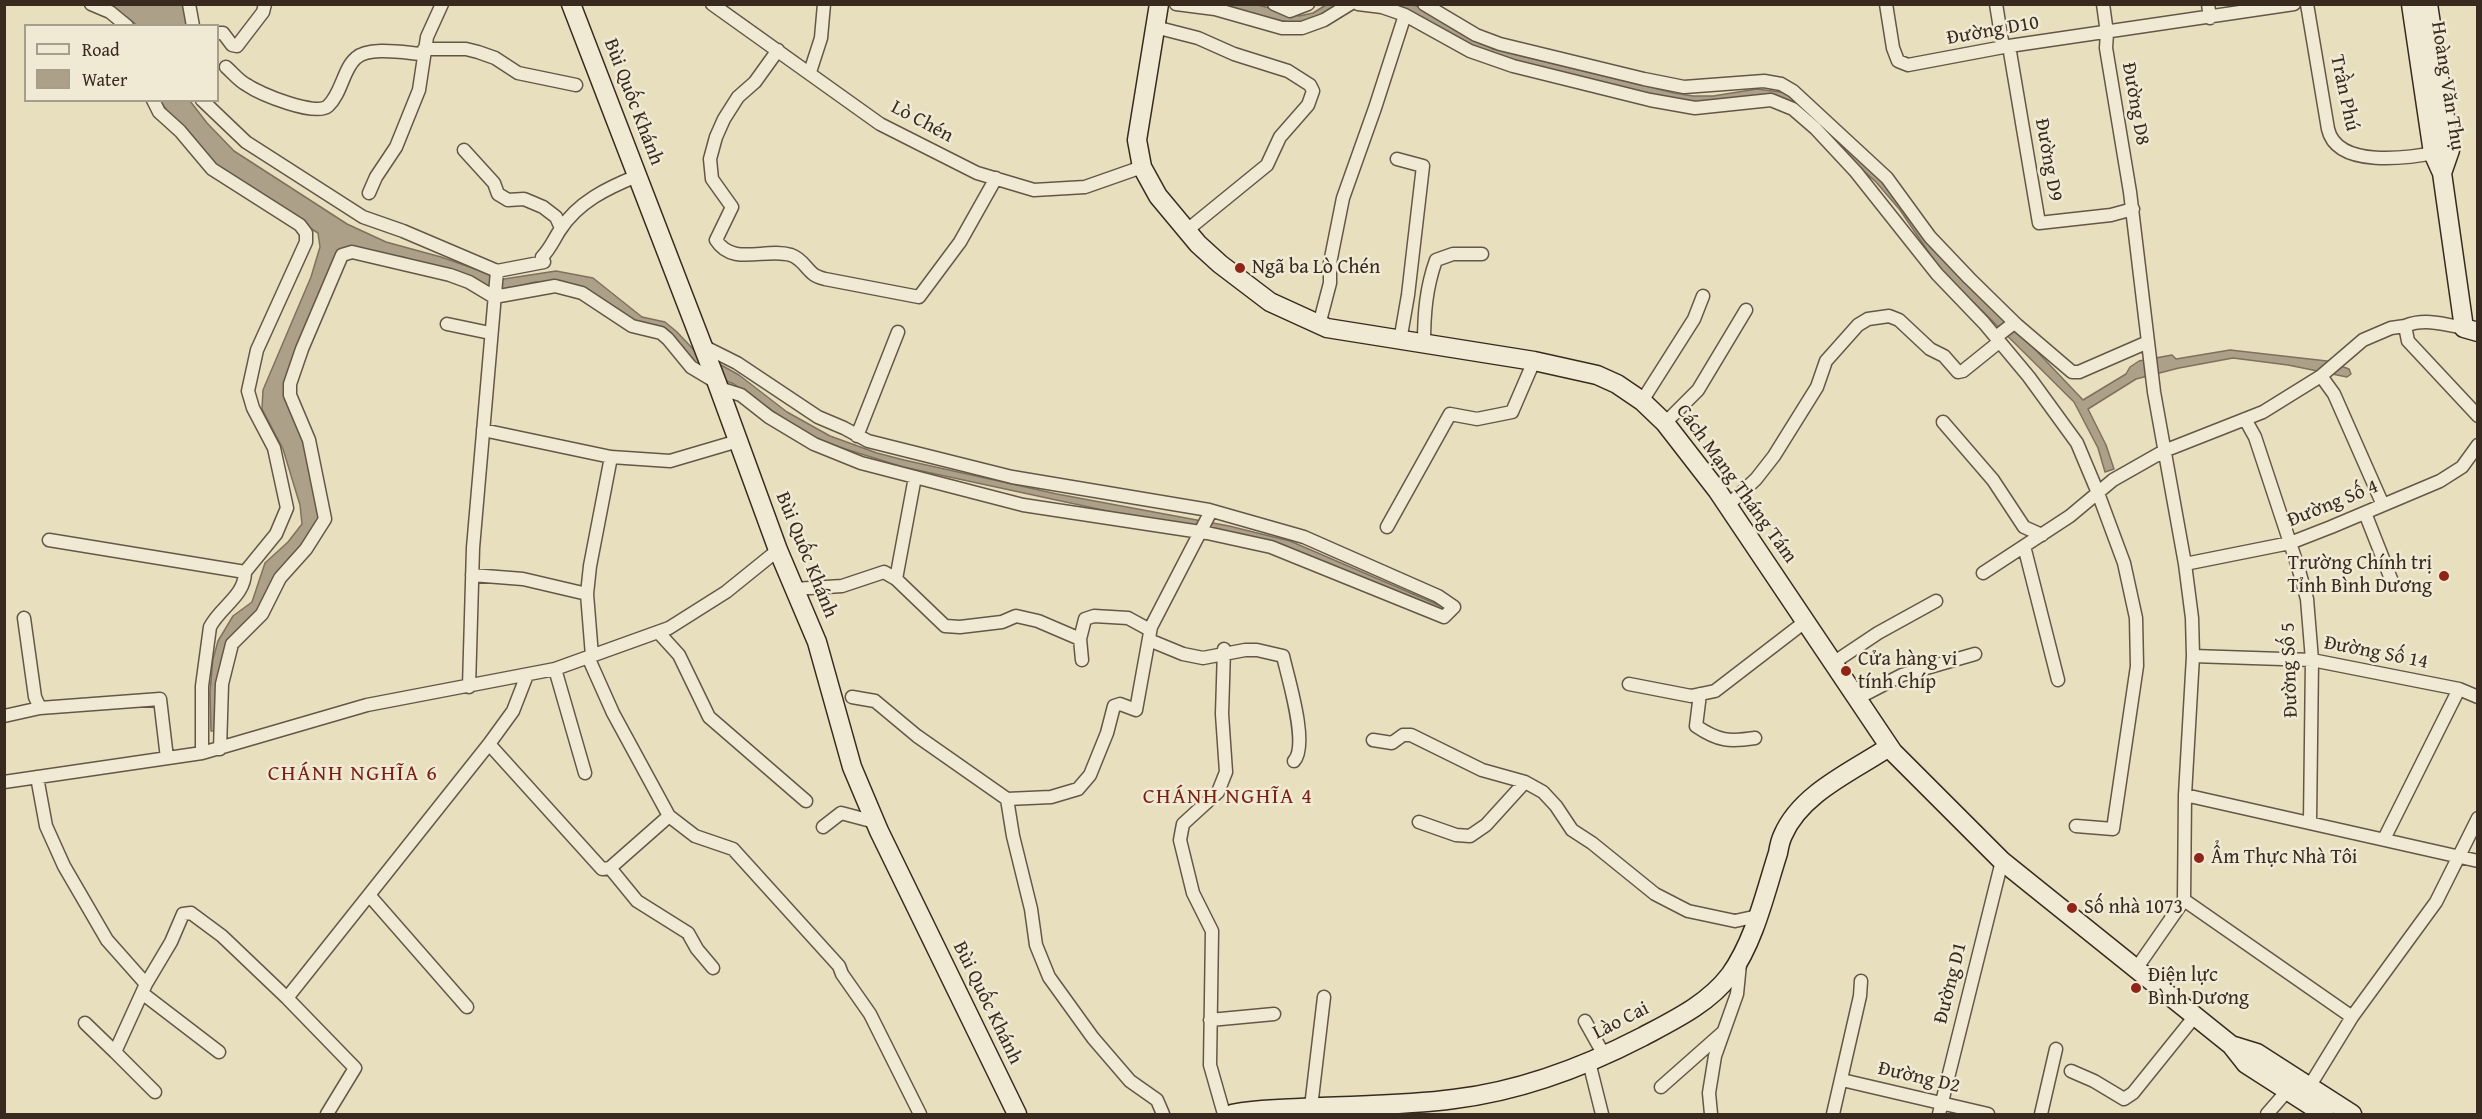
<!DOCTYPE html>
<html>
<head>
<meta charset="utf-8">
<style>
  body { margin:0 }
  #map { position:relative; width:2482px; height:1119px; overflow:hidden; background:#e8dfbe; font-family:"Gentium Book Plus",serif }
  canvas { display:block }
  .frame { position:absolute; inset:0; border:6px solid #392a20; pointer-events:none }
  .legend { position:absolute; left:24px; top:24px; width:195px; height:78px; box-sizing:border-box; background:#f0ead5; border:2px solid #a79d8d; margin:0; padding:8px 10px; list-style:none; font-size:18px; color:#392a20 }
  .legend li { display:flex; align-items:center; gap:12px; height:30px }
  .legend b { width:30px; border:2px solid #a79d8d }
</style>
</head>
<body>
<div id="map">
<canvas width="2482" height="1119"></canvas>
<div class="frame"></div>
<ul class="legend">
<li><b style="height:8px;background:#f0ead5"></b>Road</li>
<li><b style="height:16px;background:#aca188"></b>Water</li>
</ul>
</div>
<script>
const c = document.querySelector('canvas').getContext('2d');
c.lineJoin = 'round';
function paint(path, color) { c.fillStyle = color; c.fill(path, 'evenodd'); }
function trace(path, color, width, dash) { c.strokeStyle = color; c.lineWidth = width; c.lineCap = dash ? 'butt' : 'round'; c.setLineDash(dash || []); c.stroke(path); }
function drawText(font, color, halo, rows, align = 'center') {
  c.font = font + ' "Gentium Book Plus",serif'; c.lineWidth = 5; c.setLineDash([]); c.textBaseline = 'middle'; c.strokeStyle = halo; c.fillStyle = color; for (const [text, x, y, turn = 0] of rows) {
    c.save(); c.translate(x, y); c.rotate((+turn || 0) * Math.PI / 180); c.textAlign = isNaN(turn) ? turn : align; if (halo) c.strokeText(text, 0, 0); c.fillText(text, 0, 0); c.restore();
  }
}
const water = new Path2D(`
  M105,5h77l7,12 -1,8h-51l-20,-15z
  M1216,5h42l41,11 14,-3 13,-8h19l-46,20z
  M1381,5h32l11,3 69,41 181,44 19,3h20l44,-7 31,4 94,82 147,168 54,57 43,-26 4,-7 9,-6 33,-6 4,4 54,-9 97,11 22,8 2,5 -4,3 -59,-12 -55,-7 -54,10 -43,11 -48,30 18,36 8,24 -9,3 -7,-24 -24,-46 -134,-133 -40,-59 -24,-28 -89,-80 -94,4 -204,-49z
  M160,101h30l17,22 27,28 113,73 39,18 55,15 63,22 52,-8 37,7 49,39 23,5 12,10 17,18 45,25 48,37 43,24 47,17 27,7 153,34 172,32 61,15 158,68 -4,2 -146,-59 -395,-85 -64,-20 -33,-13 -72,-50 -35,-14 -19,-20 -121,-69 -24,1 -32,8 -18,-3 -35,-15 -47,-15 -57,-9 -57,129 26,108 4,32 -2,9 -57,84 -29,31 -13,90h-7l-1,-39 3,-33 5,-18 15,-25 19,-14 13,-39 23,-21 14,-18 -2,-19 -17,-56 -21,-40 1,-19 48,-113 9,-30 -2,-14 -96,-61 -37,-37z`);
const street = new Path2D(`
  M91,4l19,8 17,14
  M189,4l4,22
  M712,4l168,120 97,49 57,17 51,-3 57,-20
  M1176,4l39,5 67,19h20l22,-8 26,-16
  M1274,4l16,7 18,-7
  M1358,4l24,3 23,8 65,36 43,15 137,34 45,8 76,-8 22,9 22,19 41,44 81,102 47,49 45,54 48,66 21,50 26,70 12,55 1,48 -24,163 -37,-3
  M1424,4l52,31 24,9 144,35 40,8 80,-6 17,3 12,7 94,87 43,59 39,41 48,47 55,47h7l69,-30
  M1886,4l7,44 5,13 10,4 101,-19 285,-42
  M1996,4l7,43
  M2103,4l4,29 -1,15 24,144 24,200 31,172 7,54 1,38 -8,139 -1,105 -48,69
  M2208,4l2,14
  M2307,4l21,125c9,40 81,29 111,23
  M1155,27l43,11 36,16 54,17 22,14 3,6 -5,14 -28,32 -13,28 -81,66
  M218,33h5l9,12 5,1 26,-34 2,-8
  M2009,46l30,177 72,-8 22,-6
  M424,49h42l12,3 17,6 23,15 58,12
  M778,50l-23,32 -17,15 -14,22 -8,18 -6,22 2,20 20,28 -16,33c17,27 50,7 75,15 11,4 13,11 21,18 3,3 9,5 13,6l94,18 41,-55 36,-64
  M226,67c7,6 13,14 21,18 13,9 69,32 81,21 14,-13 15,-37 28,-48 13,-12 50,-5 67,-4
  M810,72l11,-34 3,-34
  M153,100l6,12 21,19 32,38 88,56 6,8v9l-49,108 -9,41 5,17 21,40 13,60 -11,26 -31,38
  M202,100l44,42 117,75 40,14 94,40 47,-9 -2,-5c8,-8 12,-18 18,-27 18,-28 47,-42 77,-54
  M464,150l30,33 4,11 10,6 16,-1 19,8 13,10 5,11
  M1397,159l26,7 -15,129 -8,46
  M369,193l7,-16 20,-30 23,-57 8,-53 15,-33
  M447,324l43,9
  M1319,325l11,-42v-20l13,-65 32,-90 30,-93
  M2464,328c-20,-4 -40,-10 -59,-2l3,15 70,75
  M1996,337l18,-14
  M1424,344c0,-30 2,-56 12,-84l17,-6h29
  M703,346l34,17 81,54 26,11 24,13 144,36 197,33 95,27 134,59 16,11 -10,10 -173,-70 -64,-14 -184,-28 -162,-42 -47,-19 -45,-27 -28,-22 -22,-7
  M2321,376l13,18 49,111
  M1642,401l52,-82 9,-23
  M2245,419l10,18 43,130 9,32 5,61 -2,162
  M1943,422l50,58 31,47 18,8
  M1665,423l33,-33 48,-80
  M483,430l128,27 59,4 68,-20
  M857,436l41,-104
  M915,477l-19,102 49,47 15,1 42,-5 14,-6 22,5 42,18 2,21
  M1727,506l29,-27 18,-23 43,-69 9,-26 32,-36 10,-6 21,-3 10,4 31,29 14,7 14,16 5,-1 36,-29
  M2365,513l28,71
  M1387,527l63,-113 27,5 35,-7 22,-51
  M49,540l196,32c0,24 -25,35 -35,55l-8,59v67
  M2024,546l34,134
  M2185,564l105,-21 41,-16 109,-46 22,-14 16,-22
  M1983,573l87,-57 43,-36 51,-29 99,-39 58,-36 42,-36 28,-12 14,-2
  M472,575l51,4 64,15
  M794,589l48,-3 42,-14 12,7
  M24,618l11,79 5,11
  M659,633l20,22 30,62 97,84
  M1080,639l5,-20 9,-3 34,2 22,12
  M1149,640l34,14 20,4 42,-8h12l26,6c5,22 26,89 11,105
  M592,656l-5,-62 3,-28 21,-109
  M2193,656l119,4 147,29 19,8
  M588,657l25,56 56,103 26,20 38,13 106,117 3,8 28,40 50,100
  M1833,663l45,-30 58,-32
  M555,669l30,104
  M1629,684l62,12 24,-5 91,-70
  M469,687l4,-139 24,-277
  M1700,694l-4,32c22,15 33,16 59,12
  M852,697l23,4 42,35 90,63 44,-2 27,-8 12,-14 17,-42 7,-27 6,-2 16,6 15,-83 58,-112
  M1856,699l46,-24 73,-21
  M4,716l36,-8 120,-9 7,59
  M1373,740l19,3 11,-8h8l71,35 43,12 18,10 13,14 16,24 20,13 63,51 33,17 47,10 23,-5
  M489,744l113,125 8,-1 59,-52
  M220,749l2,-65 10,-40 30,-30 18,-36 26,-29 19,-30 -16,-79 -19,-45v-11l12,-35 40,-94 10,-3 98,23 19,7 25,15 61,-11 27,7 50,33 29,7 7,6 23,28 25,15
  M37,777l9,49 18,40 43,74 39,44 25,-42 12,-28 8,-1 31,23 65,62 202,-254 24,-33 14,-36
  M4,782l198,-29 165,-48 188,-36 114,-41 57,-36 52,-42
  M2185,795l293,66
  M1007,799l6,37 18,73 5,36 13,32 44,61 37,43 27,19 6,14
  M1419,822l37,13 14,1 16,-11 39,-43
  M823,827l18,-14 34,9
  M2384,839l75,-150
  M610,868l27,33 51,32 9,16 16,19
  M369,895l98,112
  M2184,900l168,117
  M146,984l-31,68 40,40
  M142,993l77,59
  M287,998l68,70 -28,46
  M1210,1020l64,-6
  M1585,1021l19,34
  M85,1023l30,29
  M1589,1062l13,52
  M2071,1071l23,10 30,18 9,-6 62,-77
  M1842,1080l146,34
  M1661,1087l61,-54
  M2309,1087l43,-70 84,-115 42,-84
  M1311,1107l13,-110
  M1224,1114l-14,-49 2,-134 -19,-38 -13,-53 3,-16 35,-32 8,-20 -4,-58 2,-65
  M1711,1114l-2,-21 6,-37 22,-62 3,-30
  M1833,1114l27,-118 1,-15
  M1939,1114l63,-253
  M2041,1114l15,-65
  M2267,1114l20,-23`);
const secondary = new Path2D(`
  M571,4l146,379 61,167 39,92 35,125 27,64 138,283
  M1159,4l-22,136 5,27 16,29 40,48 22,20 50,38 57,26 207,33 63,14 20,9 25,17 23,22 52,67 176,262 109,109 229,184 15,19 78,50
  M2411,4l22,149 9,20 22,155 14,4
  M2428,4l22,146 -8,23
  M2231,1045l26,8 95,61
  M1232,1114c22,-5 46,-5 68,-6 51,-3 103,-2 154,-9 67,-8 128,-31 188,-62 32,-17 66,-33 88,-62 25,-35 35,-82 48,-122 1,-6 2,-12 5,-18 18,-42 70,-64 106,-88`);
const markers = [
  [1240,268,6,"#8f2418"],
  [2444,576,6,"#8f2418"],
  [1846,671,6,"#8f2418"],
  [2199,858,6,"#8f2418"],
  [2072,908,6,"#8f2418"],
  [2136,988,6,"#8f2418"]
];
const streetNames = [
  ["Đường D10",1993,31,-10],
  ["Hoàng Văn Thụ",2447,86,81],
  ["Trần Phú",2344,93,78],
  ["Bùi Quốc Khánh",633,102,69],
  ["Đường D8",2135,104,80],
  ["Lò Chén",922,122,28],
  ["Đường D9",2048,160,80],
  ["Cách Mạng Tháng Tám",1736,484,54],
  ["Đường Số 4",2333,504,-22],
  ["Bùi Quốc Khánh",806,555,68],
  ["Đường Số 14",2376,653,11],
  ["Đường Số 5",2290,670,-92],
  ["Đường D1",1951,983,-76],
  ["Bùi Quốc Khánh",987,1003,64],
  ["Lào Cai",1621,1021,-27],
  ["Đường D2",1919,1078,13]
];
const poiNames = [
  ["Ngã ba Lò Chén",1252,268],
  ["Trường Chính trị",2432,564,"right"],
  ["Tỉnh Bình Dương",2432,587,"right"],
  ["Cửa hàng vi",1858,660],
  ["tính Chíp",1858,683],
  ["Ẩm Thực Nhà Tôi",2211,858],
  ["Số nhà 1073",2084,908],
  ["Điện lực",2148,976],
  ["Bình Dương",2148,999]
];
const quarterNames = [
  ["CHÁNH NGHĨA 6",353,774],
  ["CHÁNH NGHĨA 4",1228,797]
];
paint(water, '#aca188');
trace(water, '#7e715e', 1.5);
trace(street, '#655748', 15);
trace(secondary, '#392a20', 21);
trace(street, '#f0ead5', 12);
trace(secondary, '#f0ead5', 18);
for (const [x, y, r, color] of markers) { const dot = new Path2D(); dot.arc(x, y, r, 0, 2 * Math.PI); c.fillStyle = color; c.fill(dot); trace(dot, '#f0ead5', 2); }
drawText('20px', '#392a20', '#f0ead5', streetNames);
drawText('20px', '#392a20', '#f0ead5', poiNames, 'left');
c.letterSpacing = '1.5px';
drawText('22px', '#7a1f14', '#f0ead5', quarterNames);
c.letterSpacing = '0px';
</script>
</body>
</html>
